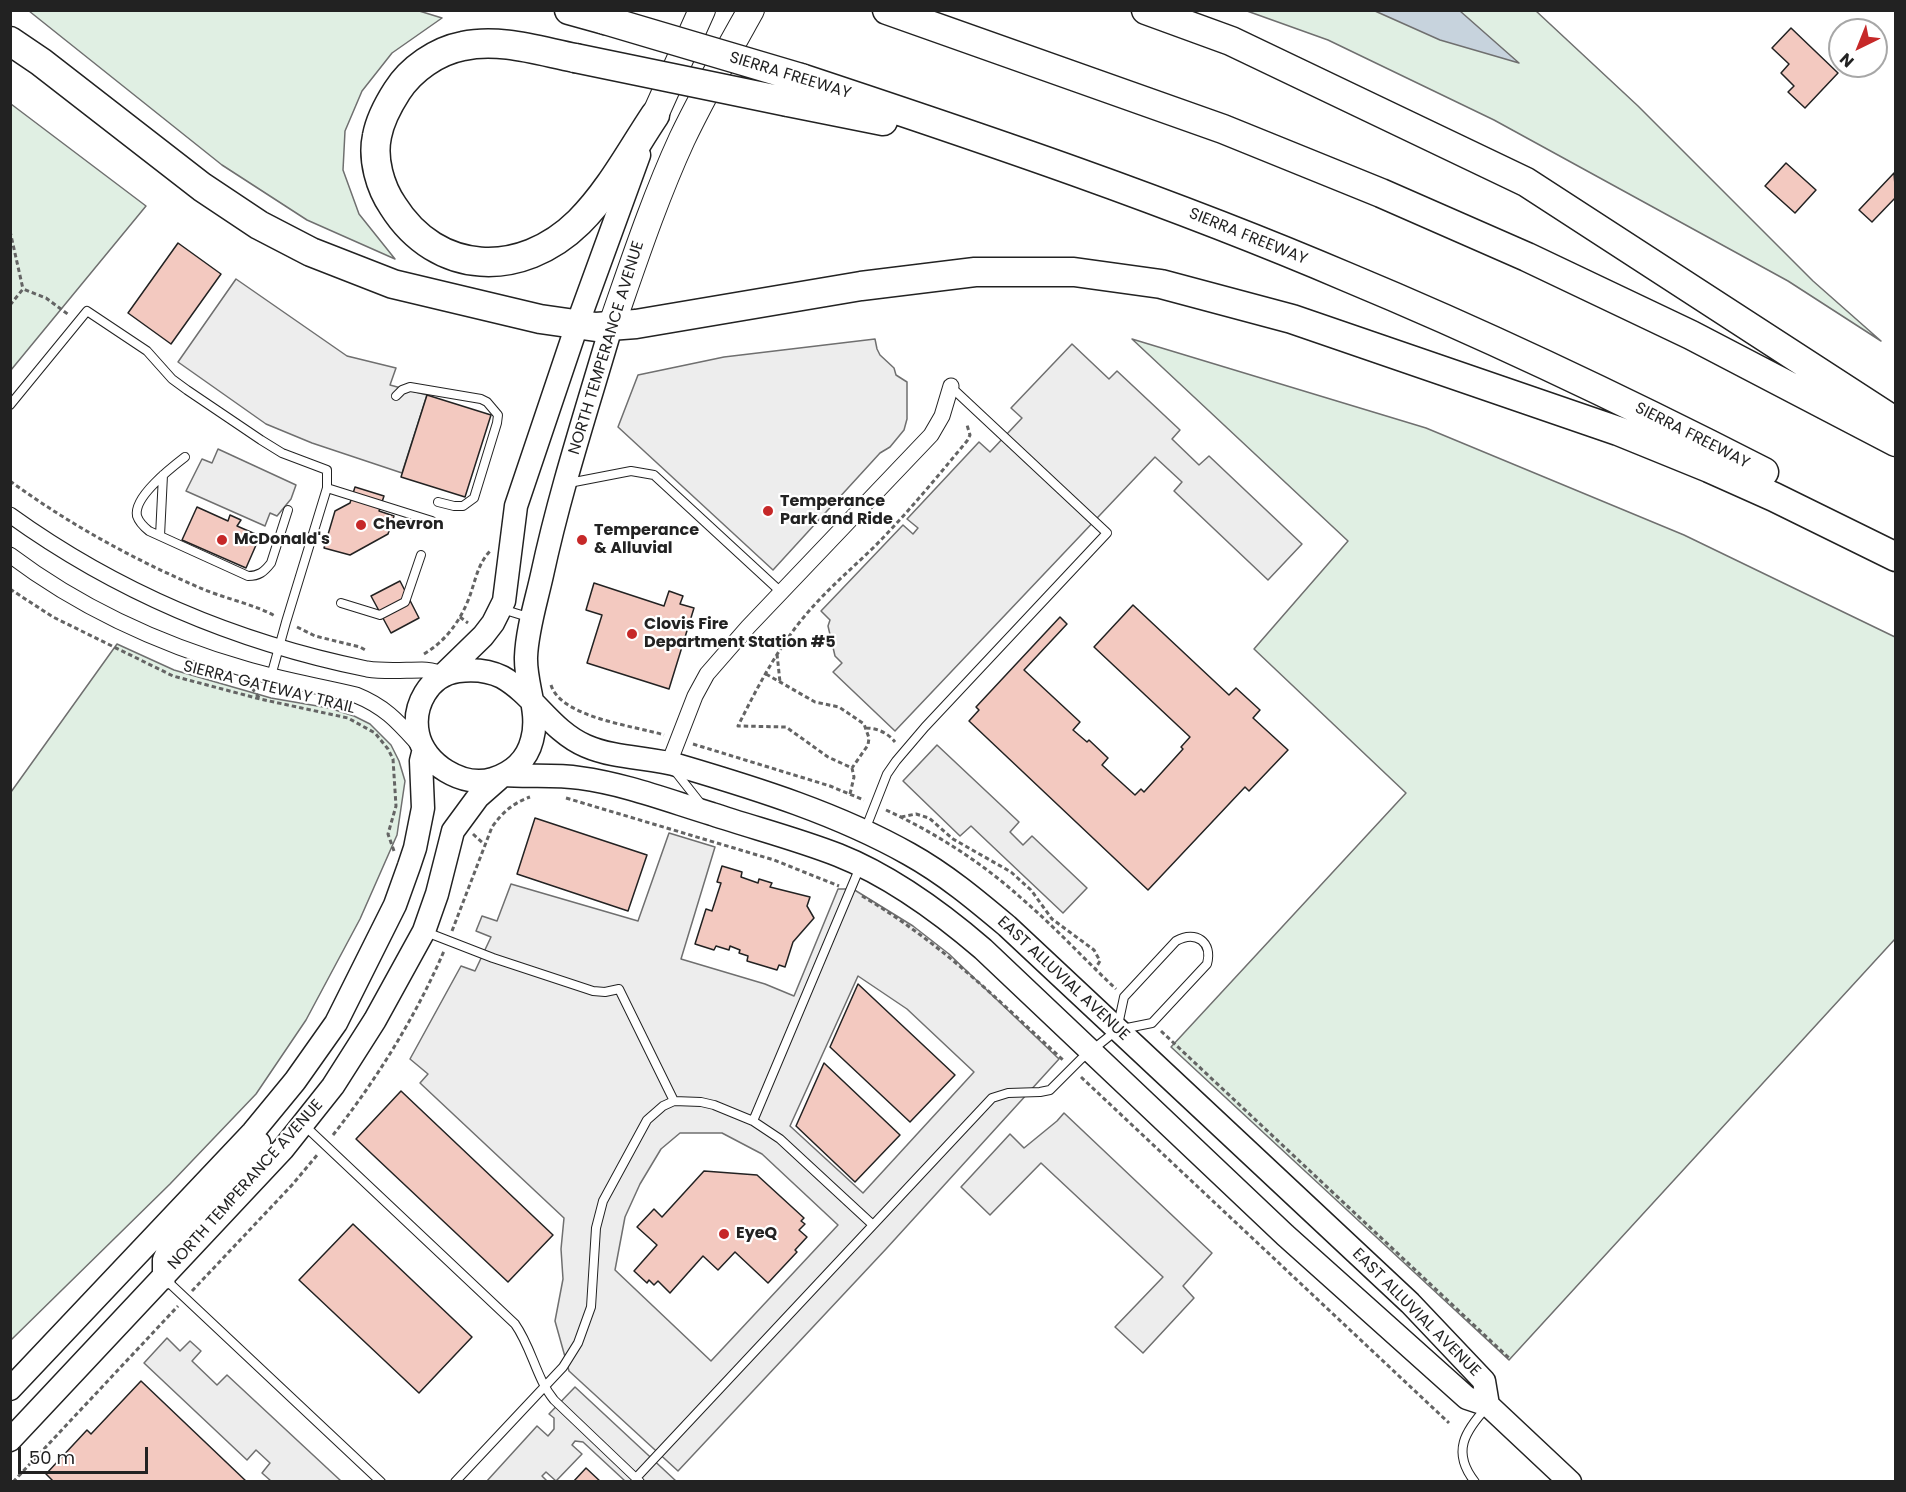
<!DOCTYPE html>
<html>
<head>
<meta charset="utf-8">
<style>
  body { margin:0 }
  #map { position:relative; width:1906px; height:1492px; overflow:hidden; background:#fff; font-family:Poppins,sans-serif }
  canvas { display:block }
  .frame { position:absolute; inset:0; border:12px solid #222; pointer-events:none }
  .north { position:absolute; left:1828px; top:18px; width:60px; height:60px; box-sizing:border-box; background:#fff; border:2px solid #a7a7a7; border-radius:50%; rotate:223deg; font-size:16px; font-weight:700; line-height:24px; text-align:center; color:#222 }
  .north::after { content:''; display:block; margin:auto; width:21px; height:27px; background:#c62828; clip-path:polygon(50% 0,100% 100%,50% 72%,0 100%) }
  .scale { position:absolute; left:18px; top:1447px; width:130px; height:27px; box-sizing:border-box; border:3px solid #222; border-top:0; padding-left:8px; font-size:18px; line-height:21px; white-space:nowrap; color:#222; -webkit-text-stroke:4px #fff; paint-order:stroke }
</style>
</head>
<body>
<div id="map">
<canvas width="1906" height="1492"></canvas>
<div class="frame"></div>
<div class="north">N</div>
<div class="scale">50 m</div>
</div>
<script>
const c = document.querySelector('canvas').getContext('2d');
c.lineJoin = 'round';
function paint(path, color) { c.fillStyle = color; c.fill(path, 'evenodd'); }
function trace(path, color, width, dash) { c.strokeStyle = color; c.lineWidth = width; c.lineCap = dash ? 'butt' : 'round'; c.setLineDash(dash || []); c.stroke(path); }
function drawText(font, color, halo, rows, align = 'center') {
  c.font = font + ' Poppins,sans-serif'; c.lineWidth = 4.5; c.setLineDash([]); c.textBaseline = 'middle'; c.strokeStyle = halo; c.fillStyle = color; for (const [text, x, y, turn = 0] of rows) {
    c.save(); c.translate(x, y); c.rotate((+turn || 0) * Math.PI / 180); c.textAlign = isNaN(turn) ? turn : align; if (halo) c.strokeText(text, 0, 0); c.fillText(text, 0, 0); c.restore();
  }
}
const green = new Path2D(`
  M416,10l26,8 -50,35 -30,38 -17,40 -2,39 16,44 36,45 -88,-39 -85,-55 -193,-154z
  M1247,11h289l102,95 175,175 68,60 -93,-60 -294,-161 -166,-80z
  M11,104l135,102 -135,164z
  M1132,339l294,89 258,107 211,102v302l-386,421 -338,-313 235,-254 -152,-144 94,-108z
  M117,644l57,26 97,28 58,10 25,8 16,8 21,21 8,16 6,20 -8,54 -37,84 -54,101 -50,74 -86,90 -159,156v-548z`);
const parking = new Path2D(`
  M236,279l111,77 49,12 -6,17 37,10 -25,78 -90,-30 -46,-19 -88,-62z
  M875,339l2,10 3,6 14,13 2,7 11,7v37l-3,11 -14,17 -10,6 -107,117 -155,-143 20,-52 86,-18z
  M1072,344l37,35 8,-8 63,59 -8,9 27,26 10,-9 93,88 -34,36 -94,-89 8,-9 -27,-25 -260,274 -62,-59 9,-9 -7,-7 -7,-30 2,-6 -9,-9 82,-86 10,9 5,-6 -11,-9 72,-77 11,10 32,-34 -11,-10z
  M218,449l78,36 -5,14 -14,17 -7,-3 -5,13 -79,-35 16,-32 10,4z
  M937,745l82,77 -9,10 13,13 9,-9 55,52 -24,25 -92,-87 -11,10 -57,-55z
  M669,833l46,14 -34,112 84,25 29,12 44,-107h15l60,37 36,28 110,105 -173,190 -208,222 -109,-100 -14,-50 8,-42 -2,-30 3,-31 -144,-135 8,-9 -18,-15 51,-93 14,5 16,-34 -15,-6 6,-15 15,5 14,-37 127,37zM858,976l49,33 67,63 -111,121 -73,-67zM680,1133h42l40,21 76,71 -127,136 -96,-91 10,-53 15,-33 21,-35z
  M1064,1113l148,140 -29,33 11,12 -51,55 -28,-26 48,-50 -122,-114 -51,52 -29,-28 49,-53 14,14 33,-27z
  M167,1338l13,13 10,-10 11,10 -9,10 25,24 10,-10 114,106h-70l-9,-8 8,-10 -14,-13 -9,10 -103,-97z
  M575,1387l101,94h-51l-42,-39 -8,-1 -3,4 10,9 -26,27 -10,-9 -4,4 5,5 -61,1 51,-56 11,10 6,-7v-11l-5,-4z`);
const water = new Path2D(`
  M1375,11h85l59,52 -79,-23z`);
const building = new Path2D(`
  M1791,28l47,45 -33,35 -17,-16 6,-6 -13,-13 8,-9 -17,-16z
  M1786,163l30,27 -21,23 -30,-27z
  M1894,173l2,24 -24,25 -13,-12z
  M178,243l43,31 -50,70 -43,-31z
  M427,395l64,20 -26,82 -64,-20z
  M355,487l29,9 -5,15 15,5 -6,18 -38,21 -26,-7 11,-37 15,-8z
  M197,507l31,14 2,-6 11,5 -4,6 23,10 -14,32 -64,-28z
  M400,581l19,37 -28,15 -20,-37z
  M594,583l70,23 5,-15 14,5 -3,8 14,4 -25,81 -82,-26 15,-48 -16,-5z
  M1133,605l96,90 7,-7 24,22 -7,8 35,32 -39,41 -4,-4 -97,103 -179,-169 10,-11 -3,-3 84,-90 7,7 -43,46 56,52 -7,8 14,12 2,-2 19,18 -6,7 33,30 6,-6 3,3 39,-43 -2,-2 9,-10 -96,-90z
  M535,818l112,37 -19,56 -111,-37z
  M722,866l20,6 -1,5 17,6 1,-4 13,4 -2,4 40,10 -3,9 7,12 -21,24 -8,25 -6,-2 -2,5 -30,-9 1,-5 -9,-3 1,-3 -10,-4 -1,4 -13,-4 -2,4 -19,-6 11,-35 6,2 9,-28 -4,-1z
  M858,984l97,91 -45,47 -80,-75z
  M824,1063l76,72 -45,47 -59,-56z
  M401,1091l152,144 -45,47 -152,-143z
  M704,1171l53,4 47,43 -3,3 4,3 -6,6 8,7 -12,13 2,2 -29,31 -33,-31 -17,18 -15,-14 -33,37 -12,-12 -4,4 -5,-5 -2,3 -13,-12 23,-26 -20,-18 17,-18 8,8z
  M353,1224l119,113 -53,56 -120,-113z
  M141,1381l106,101h-193l-8,-8 41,-44 4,4z
  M586,1468l15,14h-28z`);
const path = new Path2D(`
  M10,231l13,58
  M10,305l13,-16 23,9 23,17
  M10,481c59,43 121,77 188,106 24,11 56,17 77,29
  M10,589l43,28 120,59 87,23 88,19 27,15 13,16 5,10 3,47 -8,28 6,17
  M460,617l8,6
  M297,627l18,9 45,11 7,4
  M424,654c20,-12 34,-30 43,-51 8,-18 9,-37 23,-52
  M777,654l3,28
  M766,674l49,28 24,5 25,17 5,14 -1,7 -16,23
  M551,685c10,33 85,41 113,50
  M252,688l8,11
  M866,728c11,0 22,5 29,14
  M693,744l137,42 34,14
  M850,794l4,-17 -2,-9 -24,-11 -42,-30 -48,-1c18,-36 36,-71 61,-103 22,-28 48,-50 74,-75 34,-34 64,-71 94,-107l3,-6 -3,-10
  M566,798l208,62 65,26
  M886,810c48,22 95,52 134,87 34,29 64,62 96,92
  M901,817l15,-3 13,4 24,21 58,33 20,18 21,29 42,31 6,11 -5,8
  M473,834l11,10
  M862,896c78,46 135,103 201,164
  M452,931l40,-104c11,-15 21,-24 38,-30
  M1161,1031l348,327
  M1081,1077l368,346
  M333,1135c44,-56 83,-119 111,-184
  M192,1291l100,-106 26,-31
  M13,1482l165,-176`);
const lane = new Path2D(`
  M396,396l6,-6 8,-3 71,12 6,3 11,13 -1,8 -23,75 -11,8h-9l-16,-4
  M10,405l77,-94 60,40 25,28 15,11 74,50 21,13 45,17v18l-41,134 -15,54
  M185,457c-13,10 -52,40 -48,59 2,6 7,11 12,15l99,45c11,0 16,-4 23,-13l17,-53
  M569,483l62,-12 23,4 128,118
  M327,488l105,33
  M160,536l3,-61
  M341,603l39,12 25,-13 16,-47
  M502,609l26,8
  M675,771l26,33
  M865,830l22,-56 9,-13 29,-34 182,-194 -156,-146
  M426,932l67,26 100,33 12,1 14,-3 55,112
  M753,1121l107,-254
  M305,1126l210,198c17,24 21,54 39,76l86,82
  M165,1279l216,203
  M636,1478l356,-380 16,-5 32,-1 10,-2 31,-31 36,-29 35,-7 55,-59c6,-22 -11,-34 -31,-23l-52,56 -6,28
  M455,1482l108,-115 15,-24 13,-36 5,-79 7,-27 44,-81 16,-14 11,-5 27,1 13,3 39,16 27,18 93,86
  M1475,1482c-24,-30 -10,-51 12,-75`);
const street = new Path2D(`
  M10,515c107,77 229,128 357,154 19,3 37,1 55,1 7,0 15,2 22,4
  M10,555c69,52 152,90 235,114 36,11 74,17 111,26 30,12 43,28 64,51
  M669,763l26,-67 12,-22 41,-47 183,-192 11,-19 9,-30`);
const secondary = new Path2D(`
  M611,327c-24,82 -51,164 -69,248 -6,27 -15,55 -16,82 -1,28 14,55 6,83 -5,20 -20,33 -39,39 -30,9 -69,-15 -75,-45 -6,-28 11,-59 40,-63 16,-2 30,-1 44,6 32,18 49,54 84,69 30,13 64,11 94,20 78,23 158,48 229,88 36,20 67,46 98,72l403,377 74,78 4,24
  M444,674l39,-38 10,-13 11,-22 12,-95 61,-181 62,-170
  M164,1278v-18l7,-15 70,-77 18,-25
  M10,1389l243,-257 42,-51 41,-58 59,-118 14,-39 6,-18 8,-40 -2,-47 3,-12
  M10,1440l273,-291 50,-63 42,-66 49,-89 13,-37 16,-63 25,-34 25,-22c25,2 51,-1 77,3 45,6 89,23 132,36 42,14 85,25 126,41 53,21 102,57 145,94l302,286 182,163 21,7 82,77`);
const primary = new Path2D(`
  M655,115l47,-105
  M611,327c22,-63 43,-127 71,-188 21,-44 45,-86 69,-129`);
const highway = new Path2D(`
  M569,10l36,10
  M887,10l336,119 158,64 146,64 164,78 205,107
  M1146,10l85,31 295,141 370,240
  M10,41l31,21 161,125 57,38 52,27 82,32 147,35 56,8 40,-3 225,-38 114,-14h99l87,12 131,35 326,112 91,37 65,29 122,60
  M575,58c-36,-7 -75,-20 -112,-12 -26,5 -52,23 -66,45 -9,14 -17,29 -20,45 -5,23 3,51 16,70 44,70 128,73 186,16 31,-31 52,-71 76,-107
  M801,78c184,61 368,123 546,199 142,59 280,125 417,195
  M788,102l95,19`);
const highwayBridge = new Path2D(`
  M605,20l196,58
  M575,58l213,44`);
const markers = [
  [768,511,6,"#c62828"],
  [361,525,6,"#c62828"],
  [222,540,6,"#c62828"],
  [582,540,6,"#c62828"],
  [632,634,6,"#c62828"],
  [724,1234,6,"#c62828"]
];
const streetNames = [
  ["SIERRA FREEWAY",790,76,17],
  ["SIERRA FREEWAY",1248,237,22],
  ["NORTH TEMPERANCE AVENUE",607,348,-73],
  ["SIERRA FREEWAY",1692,436,27],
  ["SIERRA GATEWAY TRAIL",269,688,14],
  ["EAST ALLUVIAL AVENUE",1063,979,43],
  ["NORTH TEMPERANCE AVENUE",246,1185,-48],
  ["EAST ALLUVIAL AVENUE",1416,1313,45]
];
const poiNames = [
  ["Temperance",780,502],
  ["Park and Ride",780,520],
  ["Chevron",373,525],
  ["Temperance",594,531],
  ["& Alluvial",594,549],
  ["McDonald's",234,540],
  ["Clovis Fire",644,625],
  ["Department Station #5",644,643],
  ["EyeQ",736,1234]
];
paint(green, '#e0efe3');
trace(green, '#6f6f6f', 1.5);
paint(parking, '#ededed');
trace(parking, '#6f6f6f', 1.5);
paint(water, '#c7d3dd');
trace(water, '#6f6f6f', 1.5);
paint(building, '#f3c9c0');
trace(building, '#222', 1.5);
trace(lane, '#222', 10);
trace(street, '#222', 17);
trace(secondary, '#222', 25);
trace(primary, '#222', 28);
trace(highway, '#222', 31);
trace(path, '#646464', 3, [4.5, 3]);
trace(lane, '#fff', 8);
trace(street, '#fff', 15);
trace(secondary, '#fff', 22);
trace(primary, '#fff', 26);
trace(highway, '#fff', 28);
trace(highwayBridge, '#222', 31, []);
trace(highwayBridge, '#fff', 28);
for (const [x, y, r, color] of markers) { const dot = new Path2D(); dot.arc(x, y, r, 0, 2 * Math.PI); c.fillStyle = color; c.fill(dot); trace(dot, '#fff', 2); }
drawText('16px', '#222', '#fff', streetNames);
drawText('bold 16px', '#222', '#fff', poiNames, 'left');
</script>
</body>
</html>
